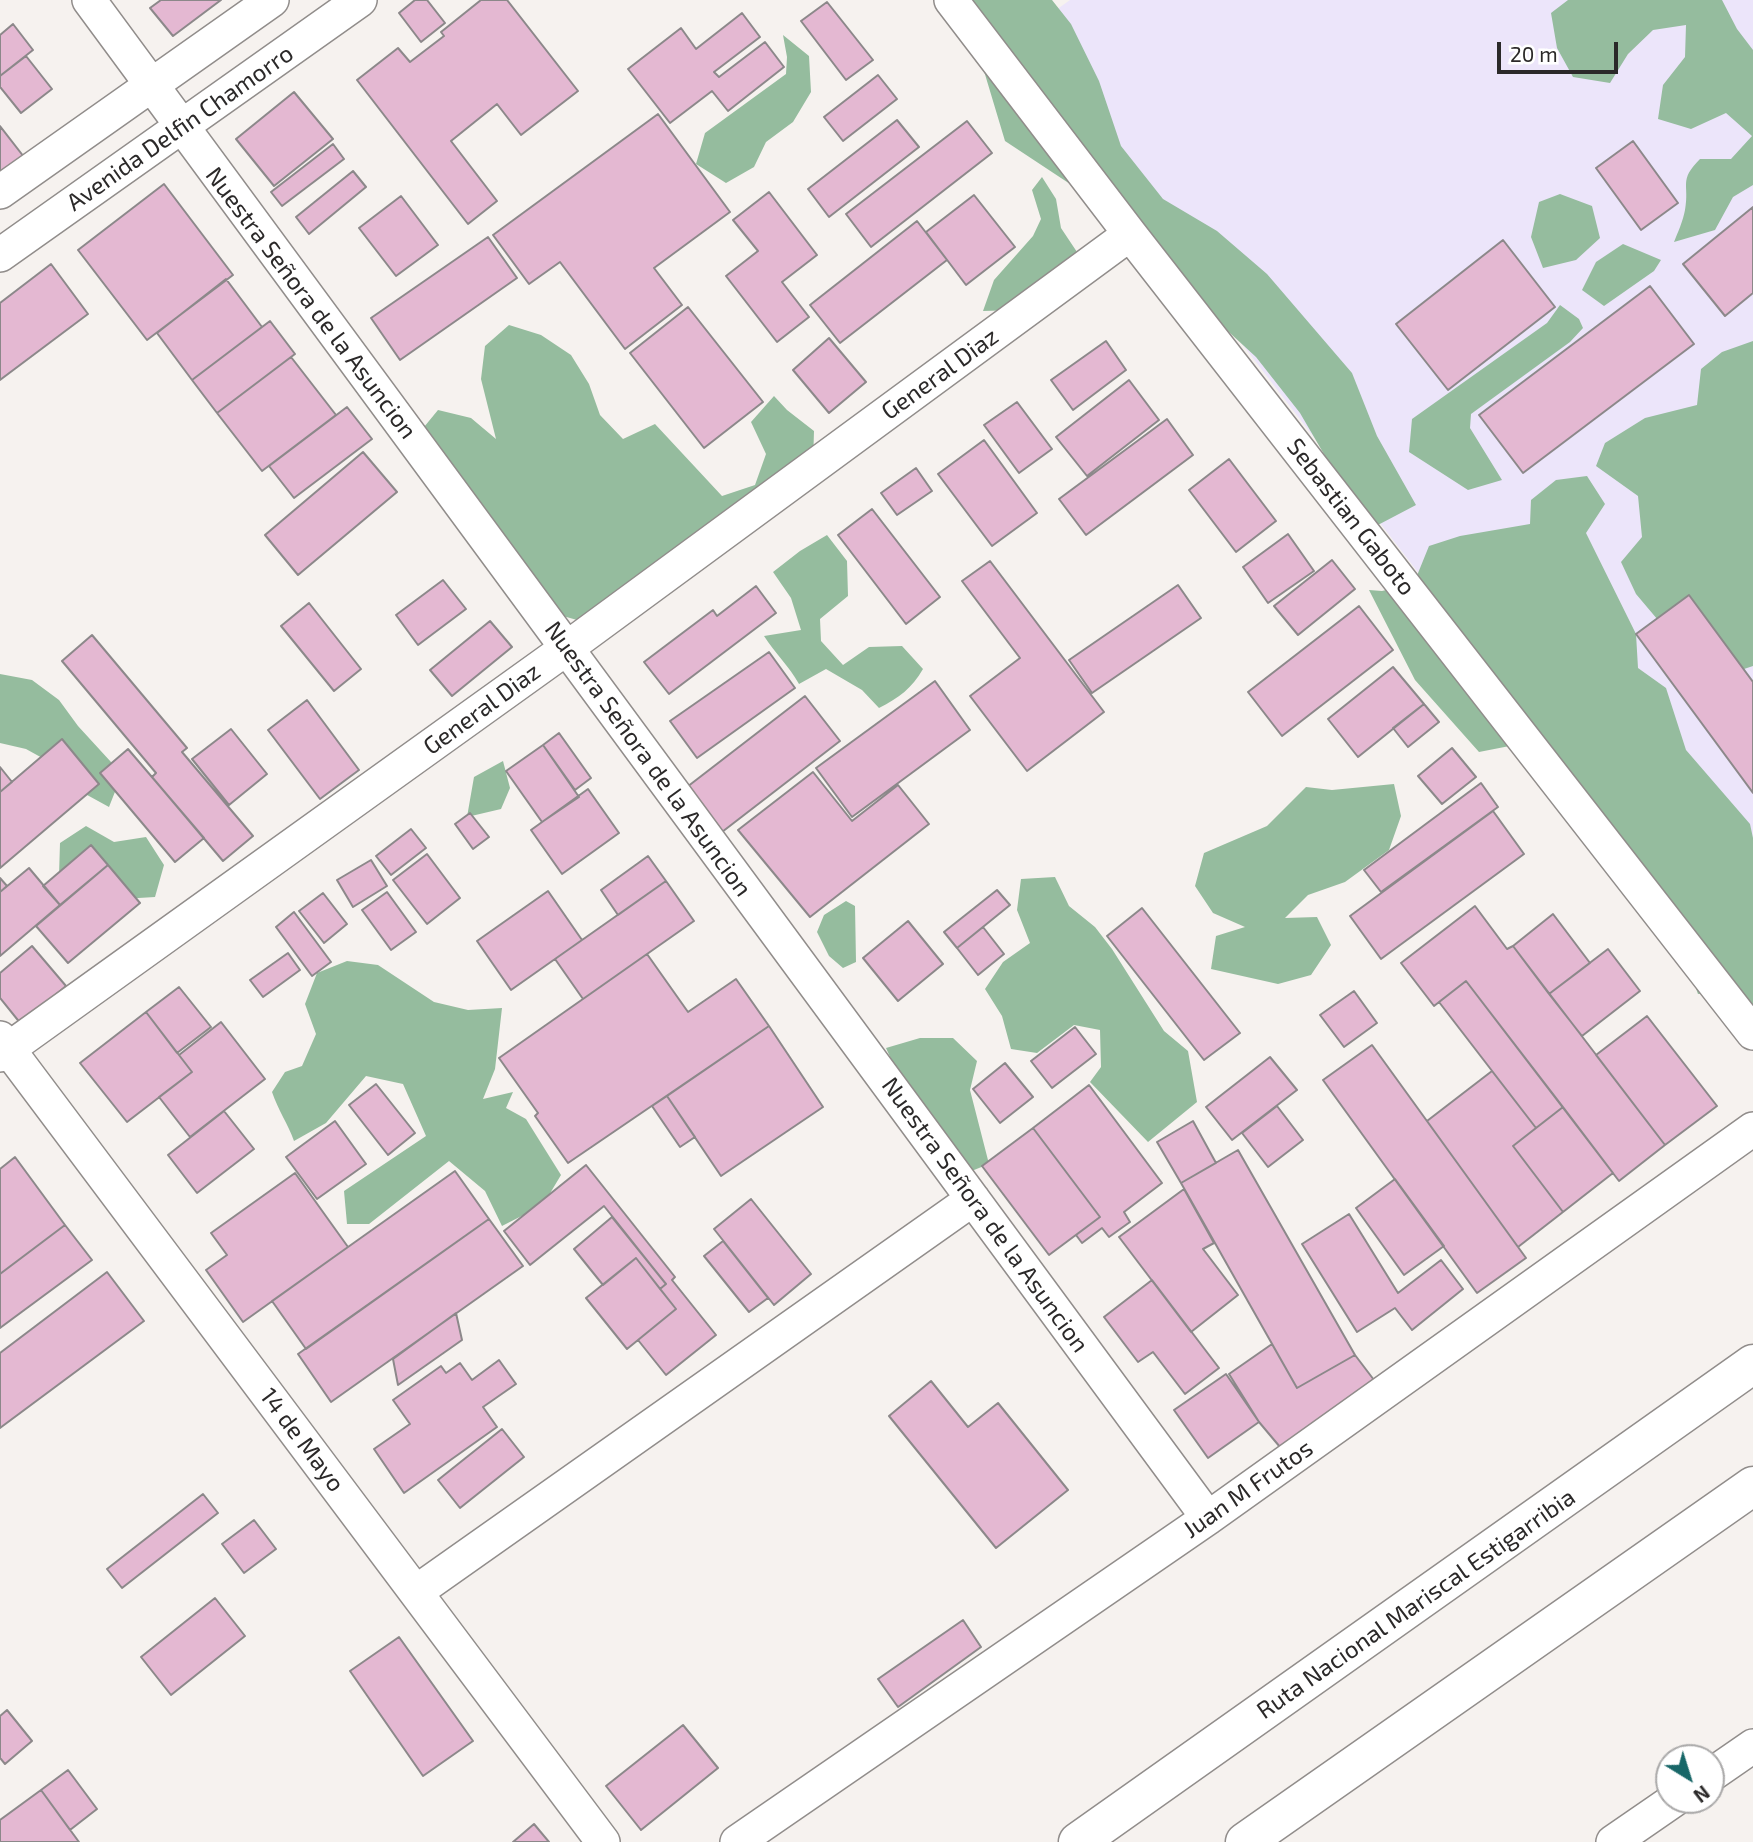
<!DOCTYPE html>
<html>
<head>
<meta charset="utf-8">
<style>
  body { margin:0 }
  #map { position:relative; width:1753px; height:1842px; overflow:hidden; background:#f6f2ef; font-family:"Exo 2",sans-serif }
  canvas { display:block }
  .north { position:absolute; left:1655px; top:1744px; width:70px; height:70px; box-sizing:border-box; background:#fff; border:2px solid #aaa9a9; border-radius:50%; rotate:142deg; font-size:19px; font-weight:700; line-height:28px; text-align:center; color:#2b2929 }
  .north::after { content:''; display:block; margin:auto; width:24px; height:32px; background:#186768; clip-path:polygon(50% 0,100% 100%,50% 72%,0 100%) }
  .scale { position:absolute; left:1497px; top:42px; width:121px; height:32px; box-sizing:border-box; border:4px solid #2b2929; border-top:0; padding-left:9px; font-size:21px; line-height:24px; white-space:nowrap; color:#2b2929; -webkit-text-stroke:5px #fff; paint-order:stroke }
</style>
</head>
<body>
<div id="map">
<canvas width="1753" height="1842"></canvas>
<div class="north">N</div>
<div class="scale">20 m</div>
</div>
<script>
const c = document.querySelector('canvas').getContext('2d');
c.lineJoin = 'round';
function paint(path, color) { c.fillStyle = color; c.fill(path, 'evenodd'); }
function trace(path, color, width, dash) { c.strokeStyle = color; c.lineWidth = width; c.lineCap = dash ? 'butt' : 'round'; c.setLineDash(dash || []); c.stroke(path); }
function drawText(font, color, halo, rows, align = 'center') {
  c.font = font + ' "Exo 2",sans-serif'; c.lineWidth = 5; c.setLineDash([]); c.textBaseline = 'middle'; c.strokeStyle = halo; c.fillStyle = color; for (const [text, x, y, turn = 0] of rows) {
    c.save(); c.translate(x, y); c.rotate((+turn || 0) * Math.PI / 180); c.textAlign = isNaN(turn) ? turn : align; if (halo) c.strokeText(text, 0, 0); c.fillText(text, 0, 0); c.restore();
  }
}
const education = new Path2D(`
  M1070,0h683v1007l-743,-964z`);
const forest = new Path2D(`
  M950,0h102l19,24 28,57 22,65 42,53 54,32 50,43 85,99 25,63 39,69 -40,21 -41,-53 -35,-60 -44,-56 -99,-91 -40,-51 -112,-74 -39,-130z
  M1568,0h154l15,29 16,21v135l-20,12 -18,33 -41,12c4,-10 9,-21 11,-32 5,-26 -7,-29 15,-51h31l21,-23 -26,-23 -35,16 -33,-10 5,-34 22,-28 1,-32 -33,5 -25,24 -18,29 -37,-6 -16,-29 -6,-35z
  M783,35l26,21 2,36 -18,30 -27,20 -12,25 -28,16 -30,-19 9,-31 81,-59 1,-17z
  M1042,177l14,22 5,29 22,33 -66,49 -34,1 11,-31 39,-44 8,-17 -9,-29z
  M1560,194l32,12 8,32 -24,22 -33,8 -12,-31 8,-35z
  M1623,244l38,16 -7,11 -50,35 -22,-16 14,-28z
  M1560,305l19,14 4,9 -13,14 -99,72 -1,14 32,52 -34,10 -59,-38 3,-33 135,-96z
  M509,325l32,10 30,20 18,29 11,31 23,24 32,-15 67,72 33,-11 11,-31 -15,-32 23,-26 13,14 27,21 -1,33 -229,158 -28,-8 -141,-176 23,-28 33,8 25,21 -15,-60 4,-33z
  M1753,341v325l-15,5h-37l-65,-77 -15,-32 21,-25 -4,-41 -42,-30 9,-23 40,-25 52,-13 4,-36 21,-17z
  M1587,476l18,28 -19,29 50,101 2,34 28,20 20,62 64,74 3,14v169l-24,-15 -31,2 -36,-98 -132,-154 -51,10 -64,-72 -46,-90 13,1 32,-8 15,-37 31,-10 70,-12 1,-24 25,-20z
  M827,535l20,26 1,35 -28,23 1,22 22,24 26,-18 33,-1 21,23c-11,19 -24,29 -44,39l-17,-18 -36,-21 -27,15c-10,-18 -24,-31 -35,-48l37,-6 -10,-32 -18,-26 27,-21z
  M0,674l32,6 27,20 19,26 44,48 -13,33 -31,-17 -23,-25 -29,-16 -26,-6z
  M503,761l7,27 -9,21 -34,8 7,-40z
  M1394,784l7,32 -12,34 -44,32 -37,13 -23,23 32,-1 14,28 -20,30 -33,9 -67,-15 5,-33 29,-9 -32,-14 -18,-27 9,-33 63,-27 39,-39 26,3z
  M86,826l28,16 32,-5 18,28 -9,32 -33,2 -34,-6 -29,-17 1,-33z
  M1055,877l14,29 26,21 17,22 52,82 24,20 9,51 -49,40 -58,-60 11,-15 -1,-37 -26,-5 -37,28 -26,-4 -9,-33 -17,-27 18,-27 27,-19 -13,-33 4,-31z
  M846,901l9,5 1,56 -13,6 -14,-12 -12,-24 7,-17z
  M347,961l31,4 56,37 34,8 34,-2 -7,61 -12,30 30,-7 -7,16 20,11 35,56 -18,30 -41,21 -17,-35 -36,-30 -80,63h-22l-3,-33 82,-55 -23,-52 -37,-8 -40,47 -32,18c-6,-17 -16,-31 -22,-49l13,-20 17,-6 14,-32 -11,-30 12,-31z
  M920,1038h33l24,23 -7,29 19,74 -25,10 -63,-93 -15,-33z`);
const building = new Path2D(`
  M161,0h60l-48,36 -23,-28z
  M415,0h12l18,23 -24,19 -22,-29z
  M481,0h26l71,91 -57,44 -24,-31 -46,37 46,60 -29,23 -111,-144 41,-32 12,14 34,-26 -3,-4z
  M827,2l46,58 -27,20 -45,-59z
  M742,13l18,24 -46,35 5,5 46,-35 19,25 -56,44 -16,-20 -42,32 -42,-54 53,-41 15,21z
  M13,24l20,26 -33,26v-41z
  M26,56l26,33 -31,24 -21,-26v-11z
  M878,75l19,24 -54,42 -19,-24z
  M294,92l39,47 -59,47 -38,-47z
  M658,114l72,98 -76,56 28,37 -57,44 -65,-87 -31,22 -36,-49z
  M897,120l22,27 -90,70 -21,-28z
  M967,121l25,32 -121,94 -25,-33z
  M0,126l31,40 -31,24z
  M1633,141l45,62 -37,27 -45,-62z
  M333,144l11,15 -62,47 -11,-14z
  M353,171l13,16 -57,47 -13,-17z
  M164,184l69,91 -86,65 -69,-90z
  M769,192l48,63 -35,27 27,35 -32,25 -51,-66 32,-25 -25,-31z
  M974,195l41,52 -49,38 -40,-53z
  M401,196l37,49 -42,31 -37,-48z
  M1753,207v86l-28,23 -42,-52z
  M917,221l30,39 -107,83 -30,-38z
  M488,237l29,41 -117,82 -29,-42z
  M1503,240l52,67 -107,83 -52,-66z
  M51,264l37,50 -88,66v-77z
  M226,279l36,48 -70,53 -35,-47z
  M1650,286l44,58 -171,129 -44,-58z
  M688,307l75,95 -59,46 -74,-95z
  M270,321l25,33 -78,59 -25,-33z
  M829,338l37,44 -37,31 -36,-43z
  M1106,341l20,29 -53,40 -22,-30z
  M291,357l45,58 -74,56 -45,-58z
  M1129,380l30,40 -72,56 -31,-39z
  M1017,402l35,47 -33,24 -35,-48z
  M347,407l25,32 -78,59 -25,-32z
  M1167,419l26,36 -107,80 -27,-36z
  M984,440l53,73 -45,33 -54,-72z
  M363,452l34,40 -99,83 -33,-40z
  M1229,459l47,62 -40,31 -47,-62z
  M916,468l16,23 -35,24 -16,-22z
  M872,509l68,88 -34,27 -68,-89z
  M1288,534l26,37 -46,32 -25,-36z
  M1332,560l23,29 -57,46 -24,-29z
  M990,561l114,151 -77,59 -57,-75 50,-38 -58,-77z
  M443,580l23,29 -48,36 -22,-30z
  M1178,585l23,33 -109,75 -23,-33z
  M756,586l20,27 -107,81 -25,-32 69,-52 4,6z
  M1689,595l64,87v111l-117,-159z
  M309,603l52,66 -27,22 -53,-65z
  M1359,606l34,44 -111,86 -34,-44z
  M490,621l22,26 -60,49 -22,-26z
  M92,635l95,113 -5,4 71,84 -30,25 -71,-84 4,-4 -94,-112z
  M769,652l26,36 -98,70 -27,-37z
  M1393,667l31,37 -66,53 -30,-38z
  M935,681l35,49 -118,87 -36,-49z
  M805,696l35,45 -118,91 -35,-45z
  M307,700l52,70 -39,29 -52,-69z
  M1424,704l15,18 -31,25 -15,-19z
  M231,729l36,45 -38,31 -37,-46z
  M559,733l32,45 -16,12 -32,-45z
  M62,739l37,45 -99,84v-76z
  M543,745l36,52 -37,25 -36,-51z
  M1452,748l24,29 -34,27 -24,-28z
  M128,749l76,89 -29,24 -75,-89z
  M0,767l12,15 -12,10z
  M813,772l39,49 46,-36 31,39 -119,93 -72,-87z
  M1481,783l17,24 -117,85 -17,-22z
  M588,789l31,44 -57,41 -31,-44z
  M1493,811l31,43 -143,105 -31,-43z
  M470,813l19,24 -16,12 -18,-25z
  M411,829l15,19 -35,27 -15,-19z
  M91,845l17,20 -48,40 -17,-19z
  M427,854l33,44 -33,26 -34,-44z
  M648,856l18,25 -48,34 -17,-25z
  M371,860l16,26 -34,21 -16,-27z
  M108,865l32,38 -72,60 -32,-37z
  M29,868l31,37 -60,51v-64z
  M0,878l7,8 -7,6z
  M666,881l28,40 -111,78 -28,-40z
  M997,890l13,15 -53,43 -13,-16z
  M548,891l34,49 -71,50 -34,-49z
  M387,892l29,40 -25,18 -29,-40z
  M323,893l24,31 -23,19 -25,-32z
  M1475,906l32,43 6,-3 152,199 -46,36 -153,-200 -32,25 -33,-43z
  M1142,908l98,125 -36,27 -97,-124z
  M294,912l37,50 -19,14 -36,-49z
  M1553,914l37,49 -41,31 -36,-48z
  M908,921l35,43 -45,37 -35,-43z
  M983,927l21,27 -26,21 -21,-27z
  M32,946l34,40 -45,38 -21,-26v-25z
  M1608,949l32,42 -58,45 -33,-42z
  M288,953l12,17 -37,27 -13,-17z
  M647,954l41,58 48,-33 33,47 -201,137 -33,-47 3,-3 -39,-55z
  M1466,981l97,126 -27,21 -97,-126z
  M179,987l32,40 -34,26 -31,-41z
  M1354,991l23,32 -33,24 -24,-32z
  M146,1012l46,60 -65,50 -47,-59z
  M1647,1016l70,90 -52,39 -69,-90z
  M221,1022l44,57 -75,58 -31,-40 33,-25 -13,-17z
  M769,1026l54,81 -102,69 -54,-80z
  M1075,1027l21,27 -44,34 -21,-27z
  M1372,1045l154,213 -49,35 -154,-213z
  M1270,1057l27,33 -65,50 -26,-33z
  M1005,1063l28,34 -33,26 -27,-34z
  M1492,1071l44,57 -23,18 50,66 -45,35 -91,-126z
  M376,1084l39,49 -27,22 -39,-50z
  M1089,1085l73,98 -38,29 6,10 -21,15 -7,-9 -20,15 -6,-8 24,-18 -67,-89z
  M667,1096l28,41 -15,10 -28,-41z
  M1277,1106l26,34 -35,27 -26,-34z
  M1563,1107l50,66 -50,39 -50,-66z
  M224,1111l30,38 -57,44 -29,-38z
  M335,1121l31,43 -49,35 -31,-42z
  M1193,1121l23,42 -35,20 -24,-41z
  M1033,1128l67,89 -51,38 -67,-89z
  M1238,1150l117,205 -58,33 -116,-205z
  M15,1157l50,68 -65,49v-105z
  M586,1165l89,112 -3,3 44,55 -50,40 -28,-35 38,-31 -16,-20 6,-5 -62,-78 -74,59 -26,-34z
  M455,1171l34,48 -183,130 -34,-48z
  M295,1173l53,74 -105,75 -37,-52 21,-15 -16,-22z
  M1395,1179l49,67 -40,29 -48,-67z
  M1184,1189l30,54 -11,6 35,46 -47,37 -72,-95z
  M751,1199l60,75 -37,31 -60,-76z
  M1349,1214l49,79 43,-33 22,29 -51,41 -17,-22 -38,24 -55,-88z
  M612,1217l54,67 -6,5 -24,-31 -33,27 -29,-36z
  M489,1219l34,47 -192,136 -33,-48z
  M65,1225l27,35 -92,68v-54z
  M723,1241l45,57 -19,14 -45,-56z
  M636,1258l40,51 -49,40 -41,-51z
  M107,1272l37,49 -144,107v-75z
  M1152,1280l67,88 -34,26 -32,-42 -15,10 -34,-45z
  M456,1313l6,27 -64,45 -5,-26z
  M1272,1344l25,44 58,-33 19,25 -94,67 -21,-25 -30,-48z
  M499,1360l17,24 -33,23 14,20 -93,66 -30,-44 36,-25 -17,-24 48,-34 5,7 14,-10 12,17z
  M1226,1374l33,48 -51,36 -34,-48z
  M931,1381l37,46 30,-24 70,87 -72,58 -107,-132z
  M502,1429l22,28 -64,51 -22,-28z
  M203,1494l15,19 -96,75 -15,-19z
  M254,1520l22,29 -32,24 -22,-29z
  M215,1598l30,38 -74,59 -30,-38z
  M963,1620l18,27 -83,60 -20,-28z
  M399,1637l74,104 -50,35 -73,-105z
  M7,1710l25,31 -27,23 -5,-6v-42z
  M683,1725l35,43 -77,62 -35,-44z
  M68,1770l29,39 -27,21 -29,-40z
  M41,1790l38,52h-79v-22z
  M534,1824l15,18h-36z`);
const street = new Path2D(`
  M89,0l1119,1518
  M951,0l179,234 623,799
  M0,192l272,-192
  M0,255l360,-255
  M0,1038l603,804
  M0,1055l567,-407 563,-414
  M416,1592l557,-393
  M1711,1775l42,-29
  M737,1842l471,-324 545,-389
  M1613,1842l61,-42`);
const highway = new Path2D(`
  M1078,1842l675,-478
  M1245,1842l508,-356`);
const streetNames = [
  ["Avenida Delfin Chamorro",180,128,-35],
  ["Nuestra Señora de la Asuncion",311,303,53],
  ["General Diaz",940,374,-36],
  ["Sebastian Gaboto",1351,517,52],
  ["General Diaz",482,709,-36],
  ["Nuestra Señora de la Asuncion",648,759,54],
  ["Nuestra Señora de la Asuncion",985,1215,54],
  ["14 de Mayo",302,1440,53],
  ["Juan M Frutos",1248,1489,-35],
  ["Ruta Nacional Mariscal Estigarribia",1416,1604,-35]
];
paint(education, '#ece5fa');
paint(forest, '#95bc9e');
paint(building, '#e4b8d2');
trace(building, '#8c888a', 2);
trace(street, '#918d8b', 36);
trace(highway, '#918d8b', 41);
trace(street, '#fff', 33);
trace(highway, '#fff', 38);
drawText('24px', '#2b2929', '#fff', streetNames);
</script>
</body>
</html>
